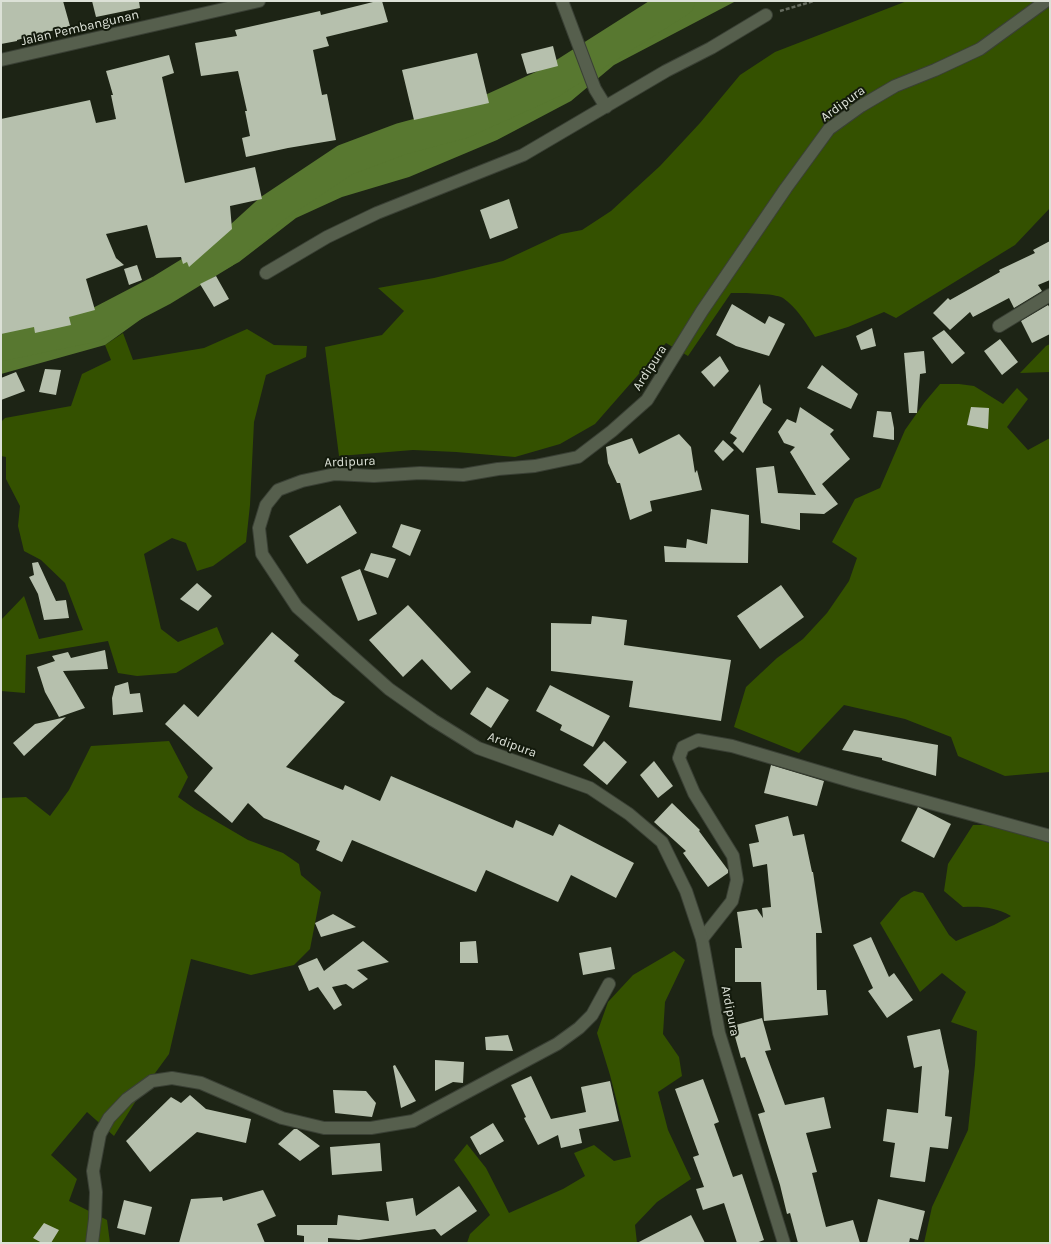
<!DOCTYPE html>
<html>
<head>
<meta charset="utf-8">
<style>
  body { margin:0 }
  #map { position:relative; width:1051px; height:1244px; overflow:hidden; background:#1d2415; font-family:Karla,sans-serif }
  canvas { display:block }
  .frame { position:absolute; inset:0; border:2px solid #dce1d7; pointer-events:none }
</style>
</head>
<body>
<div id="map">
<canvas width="1051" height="1244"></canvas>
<div class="frame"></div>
</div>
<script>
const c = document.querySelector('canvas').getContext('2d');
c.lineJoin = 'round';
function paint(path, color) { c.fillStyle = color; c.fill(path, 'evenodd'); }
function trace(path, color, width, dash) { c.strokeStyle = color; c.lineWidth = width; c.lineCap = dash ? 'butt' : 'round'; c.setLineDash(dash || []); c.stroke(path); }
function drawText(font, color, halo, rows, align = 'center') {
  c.font = font + ' Karla,sans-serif'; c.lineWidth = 4; c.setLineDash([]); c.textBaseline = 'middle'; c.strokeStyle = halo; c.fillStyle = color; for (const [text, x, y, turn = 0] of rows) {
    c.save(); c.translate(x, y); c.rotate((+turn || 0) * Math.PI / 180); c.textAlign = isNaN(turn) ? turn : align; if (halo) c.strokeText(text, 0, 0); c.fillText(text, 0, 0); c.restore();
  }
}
const forest = new Path2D(`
  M907,1h143v207l-35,37 -119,73 -12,-6 -36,15 -33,10c-8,-13 -19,-30 -32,-39 -9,-5 -41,-5 -52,-5l-43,63 -22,-13 -71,81 -35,20 -45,13 -59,-5 -43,-2 -74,6 -14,-109 57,-12 22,-24 -26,-23 56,-10 69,-17 58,-27 21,-4 29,-19 49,-45 40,-43 40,-48 35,-23z
  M247,329l27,16 33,1 -1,11 -40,18 -12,47 -4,83 -4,37 -33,24 -16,5 -11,-28 -14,-5 -28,16 17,75 17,13 39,-15 7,17 -48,29 -39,3 -19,-3 -10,-32 -82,14 -1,38 -24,-2v-71l23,-24 15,43 44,-9 -18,-47 -24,-23 -17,-9 -6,-25 2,-20 -14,-27v-22l-5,-1v-34l4,-4 66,-12 11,-32 29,-14 -6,-15 18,-12 10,27 71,-12z
  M1050,344v28l-30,1 26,-27z
  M940,384h19l15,2 29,18 14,-16 11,11 -21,28 21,23 22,-12v334l-45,4 -47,-20 -7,-19 -46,-18 -61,-14 -45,48 -65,-26 12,-40 31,-29 26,-19 24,-26 22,-32 8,-23 -25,-16 23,-43 25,-11 25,-58 19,-27z
  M169,741l19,36 -10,20 17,12 53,31 35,13 16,11 2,11 20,17 -11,57 -16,16 -43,10 -60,-16 -22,95 -27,37 -28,45 -27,-24 -36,43 26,24 -8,22 38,19 3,23h-109v-445l25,-1 24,19 19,-26 22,-44z
  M973,825h18l59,18v400h-126l8,-36 36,-77 7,-65 2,-34 -26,-9 15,-30 -24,-19 -22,19 -40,-69 21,-25 13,-7 9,2 26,42 7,6 38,-16 17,-9c-15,-9 -31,-10 -48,-9l-19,-16 4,-27z
  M674,951l11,9 -20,42 -2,32 16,23 3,19 -24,16 10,38 23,49 -34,23 -22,23 2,18h-32l-1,-1 -1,1h-136l3,-9 20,-19 -20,-32 -16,-23 13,-16 19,24 23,45 54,-24 22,-13 -11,-23 20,-8 20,16 17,-4 -21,-82 -13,-42 11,-31 25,-27z`);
const water = new Path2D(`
  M680,1h56l-122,64 -43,36 -74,39 -88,37 -67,20 -46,21 -57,44 -74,40 -60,43 -104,29v-15l54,-13 53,-22 36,-19 90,-56 52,-43 35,-24 48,-20 105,-37 56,-26 43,-27 51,-37z`);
const river = new Path2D(`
  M1,345l92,-19 69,-36 62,-38 46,-42 75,-50 56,-21 63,-17 86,-39 129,-82`);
const building = new Path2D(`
  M1,1h62l7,25 -53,14v1l-16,3z
  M92,1h47l1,7 -44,9z
  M377,1h5l6,21 -62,15 3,9 -16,4 9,45 5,-1 9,46 -48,8 -42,9 -4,-19 8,-2 -5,-25h2l-9,-40 -37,5 -6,-33 42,-7 -2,-6 85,-19 1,4z
  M553,46l5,20 -31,8 -6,-20z
  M477,53l12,50 -75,17 -12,-50z
  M169,55l5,18 -12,4 23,106 70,-16 7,32 -32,7 2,23 -43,38 -2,-5 -4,2 -2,-7 -25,1 -9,-33 -41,9 10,24 8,7 -38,14 9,31 -26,7 2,8 -36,8 -1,-6 -33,7v-215l89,-19 6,23 20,-4 -5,-24h2l-7,-24z
  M509,199l9,29 -28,11 -10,-29z
  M1050,241v39l-12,5 4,6 -28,17 -5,-10 -36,19 -3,-5 -20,18 -17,-17 15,-15 2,2 50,-28 -1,-2 36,-17 -2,-3z
  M137,265l5,15 -13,5 -5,-16z
  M216,276l13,23 -15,8 -14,-23z
  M732,304l33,20 4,-8 16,8 -16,32 -33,-10 -20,-11z
  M1048,305l2,3v26l-18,9 -11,-22z
  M872,328l4,18 -15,4 -5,-14z
  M944,330l21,23 -13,11 -20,-26z
  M1000,339l18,23 -16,13 -18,-24z
  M924,351l2,22 -6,1 -3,39h-8l-5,-60z
  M720,356l9,15 -15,16 -13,-15z
  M822,365l36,29 -7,15 -44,-21z
  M45,369l16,1 -5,25 -17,-3z
  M16,372l9,19 -24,9v-22z
  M760,384l3,19 9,6 -29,44 -10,-10 4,-5 -7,-5z
  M800,407l34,23 -4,4 20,25 -28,25 16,20 -14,10 -24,-1v17l-39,-7 -5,-55 18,-2 4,27 38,2 -26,-43 5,-5 -11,-4 -6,-11 9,-13 9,4z
  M971,407l18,1 -1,21 -21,-4z
  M877,411l14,1 3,16v12l-21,-3z
  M679,434l12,13 4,26 2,-3 5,20 -52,11 2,10 -22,9 -10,-37h-3l-9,-20 -2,-16 26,-9 7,16z
  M723,440l11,10 -11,11 -9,-10z
  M340,505l17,28 -50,31 -18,-28z
  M711,509l38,6 -1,48 -83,-1 -1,-16 22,2 1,-9 20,5z
  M401,524l20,6 -11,26 -18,-9z
  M371,553l25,6 -8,19 -24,-8z
  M38,562l18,39 10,-1 3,18 -25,2 -6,-26 -9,-17 5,-2 -2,-12z
  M360,569l17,45 -19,7 -17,-44z
  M197,583l15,13 -14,15 -18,-12z
  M781,585l23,32 -44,32 -23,-33z
  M408,605l63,67 -20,18 -29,-31 -19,18 -34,-37z
  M592,616l35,4 -3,25 107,15 -10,61 -92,-14 4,-26 -82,-10v-48l40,1z
  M272,632l27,23 -5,6 39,34 12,7 -59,65 57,23 2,-5 35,16 11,-25 122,52 3,-8 37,16 6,-12 75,39 -18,35 -45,-23 -13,27 -72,-32 -10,22 -124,-52 -10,22 -26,-12 4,-9 -56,-23 -16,-15 -16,20 -38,-32 19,-23 -48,-44 19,-20 14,13z
  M105,650l3,19 -45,2 22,37 -26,9 -14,-25 -8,-25 18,-6 -3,-5 16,-4 3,6z
  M128,682l2,12 10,-1 3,19 -30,3 -1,-17 3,-12z
  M550,685l60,31 -17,31 -33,-17 2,-5 -26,-14z
  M487,687l22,13 -18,28 -21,-14z
  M66,717l-42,39 -11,-13 22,-19z
  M854,730l84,15 -2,31 -54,-16v-2l-40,-8z
  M604,741l23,21 -20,23 -24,-20z
  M654,761l19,25 -15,12 -18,-23z
  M771,765l53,16 -7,25 -53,-13z
  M672,803l28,27 -1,1 29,39v3l-20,14 -25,-34 3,-2 -32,-29z
  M918,807l33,17 -17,34 -33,-17z
  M788,816l5,20 11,-2 8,38h1l9,61h-6l1,57h9l2,25 -64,6 -3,-39h-26v-34h7l-5,-36 20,-3 6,9 -1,-10 9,-1 -4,-43 -14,3 -4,-23 10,-2 -4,-17z
  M333,914l23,13 -35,10 -6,-14z
  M871,937l18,40 5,-4 19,27 -26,18 -19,-27 5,-3 -20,-43z
  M363,941l26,21 -32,8 11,9 -15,10 -7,-5 -14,3 10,18 -8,5 -16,-23 -9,4 -11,-25 19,-8 7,13z
  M476,941l2,22h-18v-21z
  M611,947l4,22 -32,6 -4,-22z
  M762,1018l9,32 -6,1 20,54 39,-8 7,31 -25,5 11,39 -5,1 14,54 27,-7 7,23h-62l-8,-30 -3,1 -7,-29 -22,-71 7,-2 -20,-55 -4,1 -9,-32z
  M940,1029l9,42 -4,45 7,1 -4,32 -18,-2 -5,35 -35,-5 5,-34 -12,-2 4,-32 31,4 4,-47 -8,2 -7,-32z
  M508,1035l5,16 -27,-1 -1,-13z
  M435,1060l29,2 -1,21 -10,-1 -18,9z
  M395,1065l21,36 -15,7 -8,-42z
  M531,1076l20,43 35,-7 -5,-25 29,-6 9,40 -40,8 3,14 -21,5 -3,-13 -20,10 -14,-27 2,-1 -15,-32z
  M703,1079l16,43 -5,2 19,53 9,-3 22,66 -8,3h-19l-13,-40 -21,7 -7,-21 8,-2 -11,-30 6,-2 -24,-66z
  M333,1090l33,1 10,12 -4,14 -37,-4z
  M190,1095l16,14 45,10 -5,24 -49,-11 -47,40 -24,-31 45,-44 10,6z
  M493,1123l11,18 -24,14 -10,-18z
  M294,1129h3l23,17 -20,15 -22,-17z
  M380,1143l2,28 -50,4 -2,-28z
  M459,1186l18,25 -36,25 -6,-7 -76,11 -31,-2v5h-24v-7l-7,-1v-10h40l1,-10 51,6 -3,-19 27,-4 3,18z
  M263,1190l13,26 -19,8 8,19h-86l12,-44 31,-2 1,4z
  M878,1199l47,12 -7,29 -8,-2 -1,5h-42z
  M124,1200l28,7 -7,28 -28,-7z
  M691,1215l14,28h-68z
  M44,1223l15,7 -8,13h-9l-9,-5z`);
const path = new Path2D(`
  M780,11l34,-10`);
const pedestrian = new Path2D(`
  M92,1243l3,-24 1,-27 -3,-21 7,-37 9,-16 18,-19 25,-18 20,-3 29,5 81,35 42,10h47l42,-7 144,-77 22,-16 13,-13 17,-31`);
const minor = new Path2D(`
  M562,1l33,88 11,18
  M1,60l258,-59
  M266,273l61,-36 50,-24 146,-58 143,-84 45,-23 55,-33
  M999,326l51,-31
  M702,939l30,-38 5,-21 -4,-24 -39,-63 -15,-35 4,-11 15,-7 34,6 122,36 196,54`);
const tertiary = new Path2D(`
  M784,1243l-65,-210 -17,-94 -16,-48 -24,-49 -33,-28 -39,-26 -112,-40 -45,-28 -44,-31 -92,-82 -35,-53 -3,-26 7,-23 12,-15 24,-9 33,-7 39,2 46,-3 43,2 35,-6 37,-3 43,-9 34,-26 35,-31 55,-89 84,-123 43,-59 32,-23 34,-20 40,-16 45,-21 66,-48`);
const streetNames = [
  ["Jalan Pembangunan",80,28,-13],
  ["Ardipura",843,104,-36],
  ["Ardipura",650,368,-57],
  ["Ardipura",350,462,-2],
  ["Ardipura",512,745,20],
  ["Ardipura",730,1011,79]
];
paint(forest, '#345100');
paint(water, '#587830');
trace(river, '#587830', 32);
paint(building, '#b6c0ad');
trace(pedestrian, '#3a4035', 14);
trace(minor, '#3a4035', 14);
trace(tertiary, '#3a4035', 14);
trace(path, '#666c5f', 2.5, [4, 2]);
trace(pedestrian, '#565f4d', 12);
trace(minor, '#565f4d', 12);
trace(tertiary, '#565f4d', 12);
drawText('13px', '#dce1d7', '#131a0c', streetNames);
</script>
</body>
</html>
